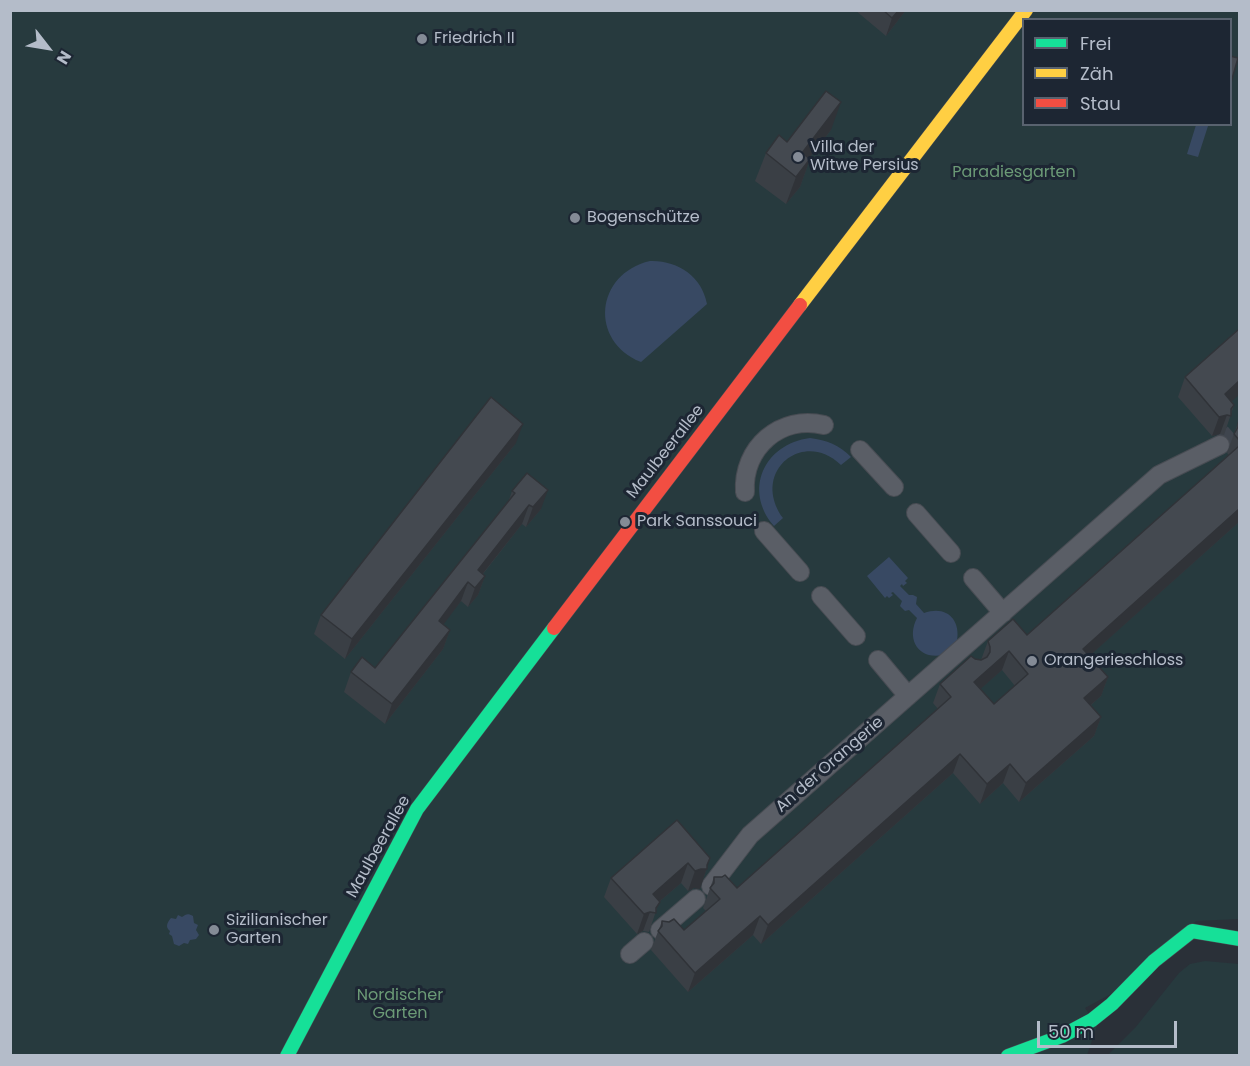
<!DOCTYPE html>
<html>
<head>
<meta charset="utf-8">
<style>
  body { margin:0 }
  #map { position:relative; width:1250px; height:1066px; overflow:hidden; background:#2a3038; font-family:Poppins,sans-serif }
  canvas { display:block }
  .frame { position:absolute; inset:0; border:12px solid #b4bcc9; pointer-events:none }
  .legend { position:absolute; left:1022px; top:18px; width:210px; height:108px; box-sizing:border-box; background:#1d2633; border:2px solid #59626f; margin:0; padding:8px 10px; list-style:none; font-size:18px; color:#b4bcc9 }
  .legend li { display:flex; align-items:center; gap:12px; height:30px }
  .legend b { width:30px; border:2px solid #59626f }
  .north { position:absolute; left:18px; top:18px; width:60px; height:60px; -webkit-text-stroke:4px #1d2633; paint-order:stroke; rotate:121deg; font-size:16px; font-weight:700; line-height:24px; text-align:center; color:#b4bcc9 }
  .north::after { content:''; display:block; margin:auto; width:21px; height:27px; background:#b4bcc9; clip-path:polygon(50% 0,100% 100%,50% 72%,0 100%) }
  .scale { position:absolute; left:1037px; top:1021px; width:140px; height:27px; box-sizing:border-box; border:3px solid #b4bcc9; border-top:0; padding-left:8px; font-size:18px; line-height:21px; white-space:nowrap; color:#b4bcc9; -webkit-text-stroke:4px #1d2633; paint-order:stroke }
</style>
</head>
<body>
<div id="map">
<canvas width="1250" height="1066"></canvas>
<div class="frame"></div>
<ul class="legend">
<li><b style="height:8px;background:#16e098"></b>Frei</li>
<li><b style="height:8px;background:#ffcf43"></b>Zäh</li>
<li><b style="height:8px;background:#f24e42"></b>Stau</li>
</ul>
<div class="north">N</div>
<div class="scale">50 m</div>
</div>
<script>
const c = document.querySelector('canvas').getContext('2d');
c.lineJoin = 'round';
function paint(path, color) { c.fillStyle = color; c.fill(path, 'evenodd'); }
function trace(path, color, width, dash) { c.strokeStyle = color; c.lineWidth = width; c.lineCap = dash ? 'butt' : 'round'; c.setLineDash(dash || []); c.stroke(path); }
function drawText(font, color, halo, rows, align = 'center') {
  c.font = font + ' Poppins,sans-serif'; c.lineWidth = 6; c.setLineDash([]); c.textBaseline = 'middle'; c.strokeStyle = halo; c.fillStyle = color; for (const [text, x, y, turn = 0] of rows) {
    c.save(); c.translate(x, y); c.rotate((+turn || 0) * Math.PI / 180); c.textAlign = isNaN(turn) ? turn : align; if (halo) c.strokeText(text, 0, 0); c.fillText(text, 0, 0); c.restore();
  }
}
const green = new Path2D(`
  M10,11h1229v908l-43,2 -76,68 -35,19 12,18 -10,29h-1076zM1024,20h206v104h-206z
  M1205,961l34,3v91h-131l27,-27 44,-55 11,-9z`);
const water = new Path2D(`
  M1196,125l12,1 -10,31 -11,-3z
  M650,261c27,-1 52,15 57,43l-66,58c-52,-21 -46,-88 9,-101z
  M810,438c17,2 29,7 41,19l-10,8c-38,-37 -91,7 -58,53l-9,8c-31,-36 -10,-82 36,-88z
  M889,557l19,21 -3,3 2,2 -4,3 -1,-2 -2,2 9,9h4l4,2 -1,7 8,9c21,-8 37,5 33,28l-14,14c-25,5 -37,-16 -26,-37l-8,-8 -4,1 -5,-5 2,-5 -9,-9 -2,1 2,2 -4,3 -2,-2 -2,2 -18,-22z
  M178,915l4,2c4,-3 6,-4 11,-1l1,7 4,2 -2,5 3,5 -3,4 -6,1 -2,4 -4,-1 -5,3 -5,-2 -2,-8 -3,-2 1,-3c-5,-4 -3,-8 1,-13l5,1z`);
const streetTunnel = new Path2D(`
  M1220,445l15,-13`);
const street = new Path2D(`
  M860,450l34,37
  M745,492c-3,-44 36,-78 79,-67
  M916,513l35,40
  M764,531l36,41
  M973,578l30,35
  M821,596l35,40
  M878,660l30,36
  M711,886l39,-51 409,-360 61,-30
  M660,930l36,-31
  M630,954l14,-12`);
const fast = new Path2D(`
  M287,1056l130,-247 137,-181
  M1008,1056l54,-20 30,-16 20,-16 42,-43 38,-30 48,8`);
const slow = new Path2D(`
  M800,305l226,-295`);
const jam = new Path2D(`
  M554,628l246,-323`);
const wall = new Path2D(`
  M855,10h51l-20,26z
  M831,130l-22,28 1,1 -10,28 -14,17 -31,-23 11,-28 21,-11z
  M1185,377l47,24 2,4 -10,30 -4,-1 -8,2 -34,-39z
  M1238,423h1v99l-150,134 19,21 -7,19 -10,9 10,12 -7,19 -75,66 -16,-19 -23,21 -27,-31 -192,171 -8,-9 -65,57 -37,-42 11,-29 22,9 22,-19 -3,-3 11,-31 23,11 201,-179 -5,-6 7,-19 35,-25 6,1 7,-19 39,-6 202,-180 -2,-2zM1002,670l13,16 -21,18 -14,-15z
  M516,443l-171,216 -31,-25 7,-19z
  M512,491l29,18 -15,18 -4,-3 -39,50 2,2 -7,19 -10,12 -7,-6 -18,23 7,6 -7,19 -58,75 -41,-32 7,-20 24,-4 134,-168z
  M677,820l30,47 -7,22 -6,-1 -6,3 -7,-8 -22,19 -10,30 -6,-1 -6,3 -33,-37 7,-19z`);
const shadedWall = new Path2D(`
  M899,10h7l-20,26 6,-18z
  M841,102l-10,28 -36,46 7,-23z
  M810,159l-10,28 -14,17 10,-27z
  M1239,381v14l-21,18 7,-19z
  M1227,415l-7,19 -8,2 7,-19z
  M523,424l-7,19 -171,216 7,-20z
  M548,490l-7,19 -15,18 7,-20z
  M529,505l-7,19 -49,62 5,-16z
  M1239,509v13l-163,146 7,-19z
  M485,576l-7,19 -10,12 7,-19z
  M468,582l-7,19 -29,39 7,-19z
  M450,630l-7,19 -58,75 7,-20z
  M1009,651l-7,19 -35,31 7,-19z
  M1108,677l-7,19 -24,21 7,-19z
  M1101,717l-7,19 -75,66 7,-19z
  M960,754l-7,19 -192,171 7,-19z
  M1010,764l-7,19 -23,21 7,-20z
  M710,858l-10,31 -6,-1 -6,3 7,-20z
  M688,863l-7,20 -35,30 4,-1 -7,19 -6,3 7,-20 9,-20z
  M760,916l-7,19 -65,57 7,-19z`);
const building = new Path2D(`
  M883,10h16l-7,8z
  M1230,56l8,2 -8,28z
  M826,91l15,11 -39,51 8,6 -14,18 -30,-24 13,-18 8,7z
  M1239,329v52l-14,13 9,11 -3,4v7l-4,-1 -8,2 -34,-40z
  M491,397l32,27 -171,215 -31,-24z
  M1238,423h1v17l-5,-6 4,-7z
  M1239,446v63l-156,140 25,28 -24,21 17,19 -75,66 -16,-19 -23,20 -27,-30 -192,171 -8,-9 -65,57 -37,-42 4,-5v-5l7,1 5,-3 10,11 36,-31 -10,-11 4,-5v-6h8l3,-2 12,13 214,-191 -11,-13 31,-28 4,3 6,1 6,-3 3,-5v-5l-2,-6 25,-22 14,16zM1009,651l19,23 -34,30 -20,-22z
  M527,473l21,17 -15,17 -4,-2 -51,65 7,6 -10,12 -7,-6 -29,39 11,9 -58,74 -41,-32 11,-15 13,11 140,-175 -3,-2z
  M677,820l33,38 -3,7v4h-6l-6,2 -7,-8 -35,31 7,8 -4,6v5l-6,-1 -6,2 -33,-36z`);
const markers = [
  [422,39,6,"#848b96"],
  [798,157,6,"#848b96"],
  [575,218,6,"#848b96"],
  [625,522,6,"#848b96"],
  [1032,661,6,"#848b96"],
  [214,930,6,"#848b96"]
];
const poiNames = [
  ["Friedrich II",434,39],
  ["Villa der",810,148],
  ["Witwe Persius",810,166],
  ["Bogenschütze",587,218],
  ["Park Sanssouci",637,522],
  ["Orangerieschloss",1044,661],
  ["Sizilianischer",226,921],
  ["Garten",226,939]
];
const parkNames = [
  ["Paradiesgarten",1014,173],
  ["Nordischer",400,996],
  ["Garten",400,1014]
];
const streetNames = [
  ["Maulbeerallee",666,452,-52],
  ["An der Orangerie",830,765,-41],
  ["Maulbeerallee",379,847,-61]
];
paint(green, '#273a3e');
paint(water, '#384963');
trace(streetTunnel, '#3f454e', 18, [18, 9]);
trace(street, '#484c53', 20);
trace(fast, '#484c53', 15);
trace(slow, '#484c53', 15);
trace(jam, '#484c53', 15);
trace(street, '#5a5e66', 18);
trace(fast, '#16e098', 14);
trace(slow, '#ffcf43', 14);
trace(jam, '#f24e42', 14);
paint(wall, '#3a3f45');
paint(shadedWall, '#303338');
paint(building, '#444950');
trace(building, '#303338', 1.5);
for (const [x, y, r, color] of markers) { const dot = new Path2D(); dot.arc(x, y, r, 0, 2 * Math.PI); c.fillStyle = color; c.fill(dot); trace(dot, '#1d2633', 2); }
drawText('16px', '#b4bcc9', '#1d2633', poiNames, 'left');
drawText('16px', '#6b9a76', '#1d2633', parkNames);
drawText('16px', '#b4bcc9', '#1d2633', streetNames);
</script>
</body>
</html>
